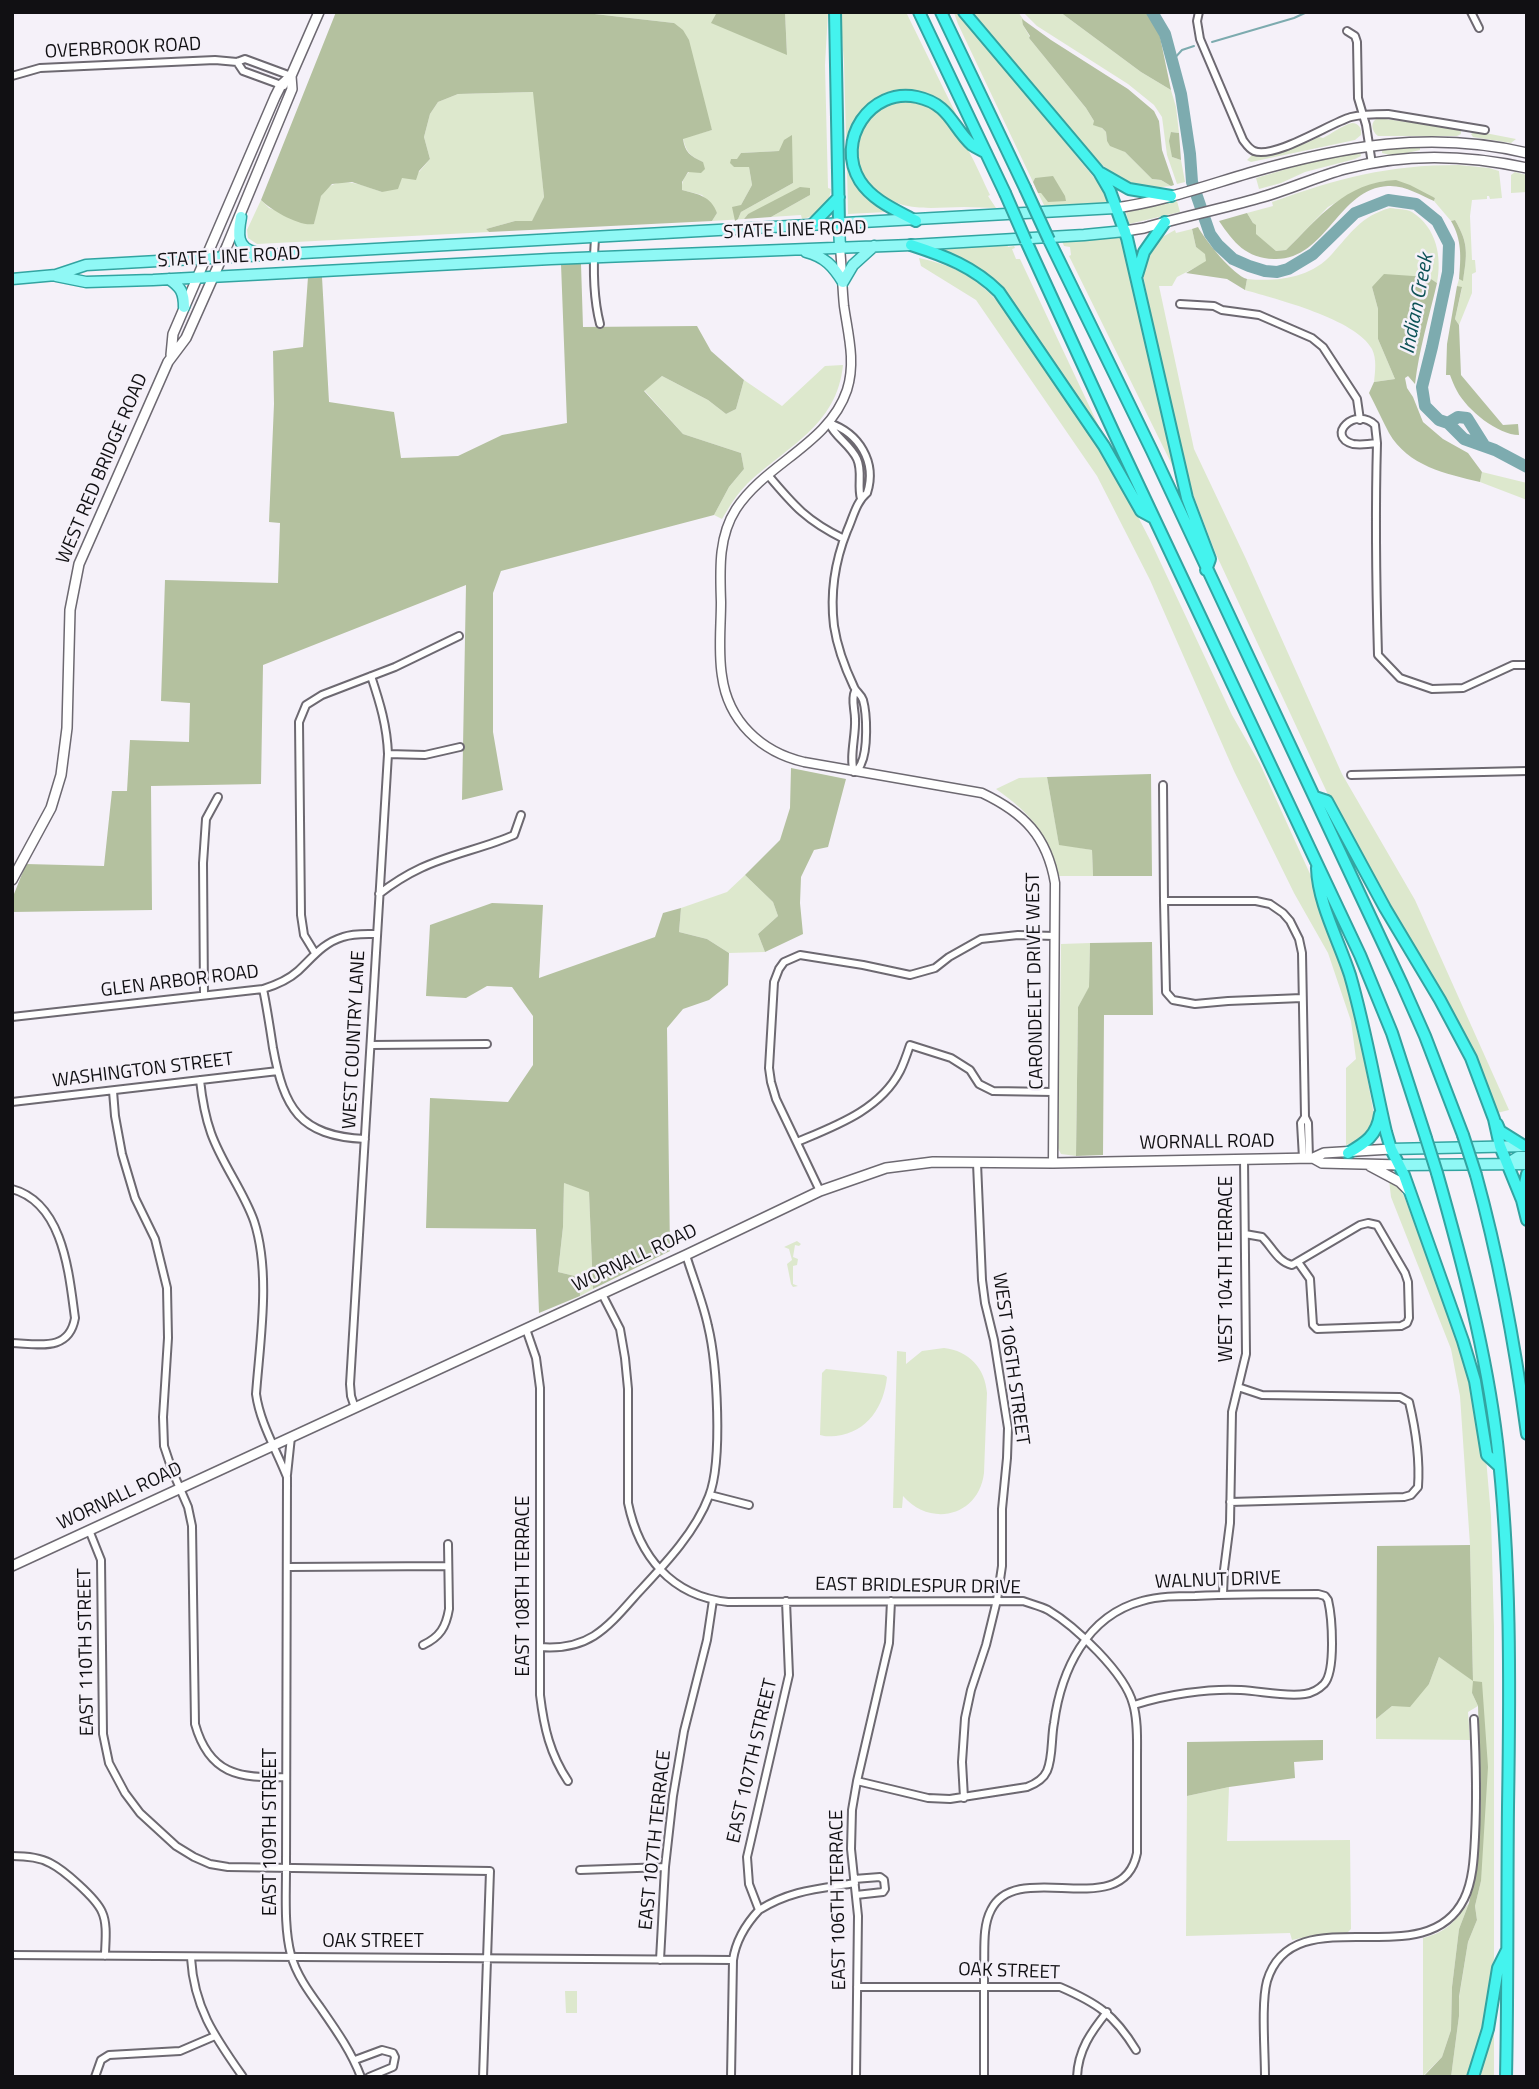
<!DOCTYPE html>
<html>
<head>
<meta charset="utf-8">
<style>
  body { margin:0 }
  #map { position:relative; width:1539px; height:2089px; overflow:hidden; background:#f5f1f9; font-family:"Titillium Web",sans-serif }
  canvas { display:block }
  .frame { position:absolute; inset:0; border:14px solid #111013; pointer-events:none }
</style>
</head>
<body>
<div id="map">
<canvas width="1539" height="2089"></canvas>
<div class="frame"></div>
</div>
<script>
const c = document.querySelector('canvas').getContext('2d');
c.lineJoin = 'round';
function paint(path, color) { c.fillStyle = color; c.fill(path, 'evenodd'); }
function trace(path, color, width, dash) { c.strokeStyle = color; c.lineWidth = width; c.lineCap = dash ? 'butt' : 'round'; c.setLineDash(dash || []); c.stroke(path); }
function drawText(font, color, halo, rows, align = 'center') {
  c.font = font + ' "Titillium Web",sans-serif'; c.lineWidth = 5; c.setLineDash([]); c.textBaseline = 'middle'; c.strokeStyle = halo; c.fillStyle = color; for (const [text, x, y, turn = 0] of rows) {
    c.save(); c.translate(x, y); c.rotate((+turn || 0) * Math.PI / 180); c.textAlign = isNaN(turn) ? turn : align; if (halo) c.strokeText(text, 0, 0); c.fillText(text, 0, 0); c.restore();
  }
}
const green = new Path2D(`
  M577,12h140l-5,10 75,32 -2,-42h43l-3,53 3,123 3,1c-2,17 -13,27 -29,30l-1,-4 -30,2 39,-22 -62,19 -4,5 -32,2 5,-8 -15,-18 -20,-5c-1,-15 10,-21 21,-28 -13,-6 -17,-10 -20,-24l29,-8 -38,-107zM779,151l14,32 -52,29 -3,7 3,-14 11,-20 -3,-18h-15l-3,-8h7l3,-6z
  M840,12h66l50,102 -2,1 -54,-22 -48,36 -3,9h-3l-2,-76z
  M958,12l143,174 5,11v6l-61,4 -7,-14h3l-6,-15 -2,4 -75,-158 -4,-11z
  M973,12h45l8,11 -3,-3v5l7,12 -1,1 57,70 8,13 12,11 1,9 18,11 27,27 9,1 10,6 -28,3 -22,-9 1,-3 -9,-3 -13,-11 -70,-80z
  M1023,12h37l81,60 30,18 5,17 3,26 -8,-1 1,25 9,3 4,22 -8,2 -10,-29 -5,-38 -8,-12 -26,-21 -91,-58z
  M534,92l10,105 -12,25 -17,-1 -29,8 3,3 -232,12 -9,-6 -1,-8 14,-30 8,8 45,16c2,-9 3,-21 7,-28 13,-24 42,-11 61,-4l19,-14 18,-6 11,-13 -6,-22 6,-23 8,-12 20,-8z
  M907,100c11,2 21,4 30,11 25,18 40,57 53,84l-2,1 8,12c-10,0 -21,-1 -32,-1 -24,0 -47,4 -70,-5 -36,-14 -49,-52 -25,-83 0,-1 6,-8 7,-9 8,-6 20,-8 31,-10z
  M1378,118l29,4 3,-2 51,9v5l-4,2h-79c-7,-5 -8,-15 0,-18z
  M1352,123c7,0 10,6 9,12l-6,5 -104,22 -4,-2 6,-6c18,4 50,-9 66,-17l4,1c10,-5 18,-12 29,-15z
  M1475,131l41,8 -5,4 -38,-6 -2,-3z
  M1420,146v4l-26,6 -12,-3v-4z
  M1360,151l1,5 -6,3 -50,13 -24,11 -22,6 -3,-11 68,-20z
  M1459,165l30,3 10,3 3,27 -12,1 -1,-3h-2v3l-15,1 -2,16 2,44h3l1,12 -4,2v19l-13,32 -4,-6 7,-31 -5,-2 2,-7 4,1c4,-26 6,-36 -8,-60l-4,1 -17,-20 1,-3 -50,-17 -9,2 -22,9 -26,15 -42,43 -10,1 -21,-17 -2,-11 -6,-10 26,-7 -1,-4c67,-24 115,-37 187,-37z
  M847,168h3l37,41 -1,3 -38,2z
  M1515,172l12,3v17l-16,1v-18z
  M1177,201l3,11 -51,12 -3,-12z
  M1390,208c7,1 17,1 22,4 25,16 30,45 25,71l-9,-6 -56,10 6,22v30l17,40 -21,3c1,-10 3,-23 -2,-33 -16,-30 -96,-50 -127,-59l2,-11c30,3 64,-1 85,-25 19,-21 29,-38 58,-46z
  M1192,229l4,18 10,7v8l-29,15 -5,9h-13l35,163 52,110 96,215 73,126 94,210 -12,3 -23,-57 -114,-199 -22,-41 -123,-264 -24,-63 -27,-108 -21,-106 2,-19 12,-16 18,-10 1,3z
  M1119,237l4,4 56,238 -110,-223 2,-1 -1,-8 -6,-1 -2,-5z
  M1007,244l1,3 6,-1 1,2 -3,1 4,10h4l81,172 -87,-124 -72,-56v-2z
  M919,258c35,8 55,17 80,45l114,165 37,72 82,175 28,49 71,156 19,63 24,132c-3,19 -10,26 -28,30v-77l10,-9 -5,-38 -23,-68 -34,-60 -60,-122 -84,-191 -53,-104 -121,-176 -55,-34z
  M843,365c-6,61 -56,81 -96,119 -10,10 -18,23 -25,35l-8,-4 15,-28 15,-18 -3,-16 -58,-19 -39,-44 18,-14 46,24 18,14 10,-5 8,-29 38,26 43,-40z
  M1482,472l45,11v17l-47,-18z
  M1047,777l12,67 33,6 1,26h-36c-8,-42 -27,-63 -61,-87l23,-11z
  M745,875l28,27 5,14 -20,18 7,18 -36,1 -22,-14 -28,-7 2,-24 46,-16z
  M1090,943l-1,45 -11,19 -2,149 -15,-2 -3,-6 3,-204z
  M1389,1180l8,5 7,11 54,144 17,63 11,55 5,58 3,111v331l-8,60 -17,59h-18l8,-61v-18l9,-56 9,-22 -2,-14 6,-25 1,-199 -10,11 6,13 -10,6 2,28 -94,-1v-20l16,-13 37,-22 10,-27 34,23 -3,-135 -10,-149 -9,-47 -60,-152z
  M564,1183l25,8 4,98 -13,7 -1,-19 -21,-5 5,-45z
  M797,1241l4,3 -2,2 -4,-1 -2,12 5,2 -1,6 -4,1v18l5,2 -5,1 -2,-3 -4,-20 5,-4 -3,-11 -5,-2z
  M944,1348c25,3 41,20 43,45l-3,80c-5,43 -53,55 -81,23l-1,12h-9l4,-157 9,1v12l16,-13z
  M826,1369l58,6 3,2c-3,29 -19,55 -51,59 -6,0 -10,1 -16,-1l2,-62z
  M1229,1787l-2,54 123,-1 1,89 -4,4 -32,2 -23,5 -2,-7 -104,3 1,-140z
  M1469,1903l-10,26 -7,58 -1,43 -9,27 -19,19v-138c26,-7 29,-15 46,-35z
  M565,1991h12v22h-11z
  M1494,2020v57h-17z`);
const forest = new Path2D(`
  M336,12h241l97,11 9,7 6,10 23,90 -29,9c2,13 7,17 20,23l2,7 -4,4 -13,-1 -6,10v8c16,4 29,6 35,23l-5,8 -223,11 -3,-3 29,-8h17l12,-24 -11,-105 -75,2 -20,8 -8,12 -6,23 6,22 -11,12 -3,9 -14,-2 -4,11 -16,3 -30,-10 -20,2 -11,12 -7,28c-14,3 -43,-14 -53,-24z
  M717,12h68l2,43 -76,-32z
  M1060,12h90l8,15 13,63 -30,-18z
  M1022,19l29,21 77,49 26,22 5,10 3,29 12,35 -3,1 -10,-6 -9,-1 -27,-27 -15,-6 -3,-5 -1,-9 -4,-4 -9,-3 1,-4 -8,-13 -57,-70 1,-2 -7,-11z
  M1171,132l8,1 2,27 -9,-3 -3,-16z
  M792,135l1,48 -52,29 -3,7 -3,2 -3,-14 9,-2 11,-20 -3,-18h-15l-4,-4 1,-4h6l4,-6 38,-2 5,-11z
  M1053,176l12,20 1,5 -18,1 -7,-9h-3l-5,-11 2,-4z
  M1396,180l14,5 25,13 -1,3c-14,-6 -29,-16 -46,-15 -50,2 -62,75 -114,73 -28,-1 -40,-16 -55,-38l28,-8 6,10 3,2v9l20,17 10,-1c33,-32 59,-68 110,-70z
  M800,187l10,1v7l-39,22 -27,2 4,-5z
  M1455,220c14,24 12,34 8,61l-4,-2c2,-22 3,-39 -8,-58z
  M1198,227c7,13 35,48 49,52l-2,11 -18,-11 -41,-6 20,-12 -1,-7 -9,-7 -4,-18z
  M561,264h20l2,63 114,-1 14,25 33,29 -8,29 -10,5 -18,-14 -46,-24 -18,15 39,43 58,19 3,16 -15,18 -15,28 -213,56 -8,22v139l10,58 -41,10 4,-215 -203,80 -2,119 -110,2 1,124 -140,2v-13l14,-35 78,2 8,-75h15l3,-51 59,2 1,-39 -29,-2 4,-121 113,3 2,-60 -11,-1 5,-118 -1,-53 30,-4 5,-70h14l7,125 65,10 7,46 57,-2 44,-21 65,-12z
  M1384,274l44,3 9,6c-8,34 -18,66 -22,101l-7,-8 -3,2 2,10 6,9 10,25 20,17 25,14 14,19 -2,10c-34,-8 -72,-16 -91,-49 -7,-13 -13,-27 -20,-40l5,-11 21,-3 -17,-40v-30l-6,-22z
  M1457,286l5,1 -7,32 4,6 2,50 42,50 15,-1 1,11c-21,0 -52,-25 -62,-44 -3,-5 -5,-11 -7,-16h-4l1,-31z
  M791,768l55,11 -18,68 -14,3 -13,27 -1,26 3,31 -38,18 -7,-18 20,-18 -5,-14 -28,-27 35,-35 10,-32z
  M1151,774l1,102h-59l-1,-26 -33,-5 -12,-68z
  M492,903l51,2 -4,73 116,-41 8,-24 18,-5 -2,24 28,7 22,14 -1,32 -19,15 -26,9 -16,19 3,223 -77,38 -4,-97 -25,-9 -1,44 -5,45 21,5 1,19 -41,17 -3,-84 -110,-1 4,-130 78,4 25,-37v-49l-21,-29 -25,-1 -21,12 -40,-2 4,-71z
  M1152,942l1,73h-49l-1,140 -27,1 2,-149 11,-20 1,-44z
  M1470,1545l3,136 9,1 6,85 -7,114 -6,25 2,14 -9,22 -9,55v19l-8,61h-28l19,-20 9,-27 1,-43 7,-58 10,-26 8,-38 4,-61 -3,-98 -6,-13 1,-12 -34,-24 -10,27 -19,23 -18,-1 -16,13 1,-173z
  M1323,1740v20l-29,2 1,16 -66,9 -42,9v-54z`);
const stream = new Path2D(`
  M1212,42l82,-24 13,-6
  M1172,61l10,-11 12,-4
  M1526,204v-3`);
const river = new Path2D(`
  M1152,12l13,22 16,60 9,60 2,28 18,52 8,11 15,14 16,7 16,5 12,1 11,-3 25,-15 42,-41 33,-13 28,4 21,17 12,23 -1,28 -16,75 -10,40 3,19 14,14 9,3 16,16 31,11 32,17
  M1448,423l10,-6 9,1 17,27`);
const minor = new Path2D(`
  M1199,12l-2,9 3,18 43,101c3,4 6,9 11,11 21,8 76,-28 97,-34 12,-3 25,-3 37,-3l97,16
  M1471,12l8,16
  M1347,31l8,5 2,6 1,56 8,27 6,39
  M237,62l6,9 41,15
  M12,76l28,-8 175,-8 22,2 8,-3 46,17
  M595,238c-2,28 -2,59 5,86
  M1180,304l34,2 8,4 37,5 53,23 11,9 34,52 3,21
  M829,423c30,10 48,39 38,70 -11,9 -14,25 -20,38 -12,30 -17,62 -13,95 3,20 11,42 20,61 2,5 7,7 9,13 4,14 5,50 -2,64 -1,3 -4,6 -7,8
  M829,423c6,14 21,21 28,36 6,13 0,26 4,40
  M1377,443c-7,1 -17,2 -24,1 -28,-8 2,-38 22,-19l2,18c-2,71 -1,141 1,212l22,23 32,11 31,-1 50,-23h14
  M768,475c26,31 39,46 76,64
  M388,754l37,1 35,-8
  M854,772c-5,-15 2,-36 1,-53 0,-10 -4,-19 0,-28
  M1351,775l176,-4
  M1163,785l1,116h92l14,3 13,9 7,8 9,18 3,14 3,164 3,6 1,35
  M379,894c13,-10 27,-19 42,-26 30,-14 63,-20 93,-33l7,-20
  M1164,901l2,91 7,8 22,4 33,-3 74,-3
  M315,953l-11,-18 -3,-20 -2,-193 7,-17 16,-10 73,-28 64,-31
  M263,989c4,19 7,39 10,59 11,60 26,88 92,91
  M204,995l-1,-132 3,-44 12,-22
  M12,1017l251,-28c13,-4 25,-9 35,-18 15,-14 25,-28 45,-34 11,-4 23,-3 34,-3
  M371,1045l116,-1
  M200,1080c2,19 5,36 11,53 11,31 32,57 43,88 17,52 6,119 2,173 4,29 20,55 31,83l-1,392c0,28 -2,59 5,86 5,19 18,37 29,52 16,23 31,44 41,70
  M113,1091l2,25 7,38 13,44 20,41 12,49 1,50 -5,79 1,29 8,24 16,37 4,19 3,198c14,50 44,55 91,53
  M12,1102l266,-31
  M797,1142c38,-16 83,-32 103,-71 4,-8 7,-17 10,-26l41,13 19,12 9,14 14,7 60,1
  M1303,1158l-2,-35 4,-6
  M12,1189c52,14 57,86 63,129 -6,34 -36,26 -63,25
  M820,1191l-44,-92 -5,-17 -2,-14 5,-86 5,-13 5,-7 16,-7 63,10 47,10 25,-7 14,-11 32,-18 37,-4 37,1
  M1245,1234l17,3c10,10 16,25 30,28l68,-40 8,-2 9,2 28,48 3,9 1,36 -2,5 -6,3 -84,3 -4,-4 -3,-46 -12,-17
  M602,1294l18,35 5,29 3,31v114c11,53 43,93 100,99l295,-1c8,3 17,5 25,9 27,16 77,63 85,94 5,16 4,36 4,53 0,32 0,64 0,96 -14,71 -120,4 -146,57 -9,17 -6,41 -7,59 0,36 0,72 0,108
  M526,1329l10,29 4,30v307c4,33 10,59 28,86
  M355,1408l-4,-12 -1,-12 38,-630c-1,-28 -8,-51 -17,-78
  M287,1475l4,-38
  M710,1495l39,10
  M1230,1502l174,-5 7,-2 7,-8c2,-29 -2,-56 -9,-85l-9,-5 -138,-2 -24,-8
  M89,1530l12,30 2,174 6,29 16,30 15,20 36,33 18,11 16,7 18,3 262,4 -7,206
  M288,1567l159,-1
  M1223,1594l1,-24 6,-47 2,-111 14,-58 -2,-195
  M423,1645c17,-8 23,-18 26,-36l-1,-65
  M540,1647c49,4 67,-19 97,-53 27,-29 58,-61 72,-98 14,-35 8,-133 -1,-170 -5,-24 -15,-48 -22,-71
  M857,1781l71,17 22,1 77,-12c8,-3 16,-7 20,-16 6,-14 4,-33 7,-48 7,-52 32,-107 88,-122 17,-5 35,-5 53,-5 41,-2 82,-2 123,-2l7,2 3,4c4,17 8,71 -4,84 -5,5 -12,9 -19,10 -20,3 -44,-3 -64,-4 -32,-2 -77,5 -107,15
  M964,1798l-2,-36 3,-44 6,-28 15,-45 11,-45 5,-34v-57l5,-51 1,-30 -14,-88 -9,-37 -3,-23 -5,-117
  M12,1856c13,0 27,1 38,7 14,7 46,35 52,49 6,13 3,31 3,44
  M580,1870l85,-3
  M854,1879l26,-2 4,3 1,9 -2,3 -27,3
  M759,1910c32,-20 59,-21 96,-27
  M12,1955l721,5
  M191,1958c3,50 24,79 52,119
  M660,1960l5,-93 8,-71 11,-65 23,-91 6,-40
  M857,1987h203c37,16 54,27 76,63
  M355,2060l27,-10 11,3 2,4 -2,10 -24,10
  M95,2077l6,-17 8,-5 71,-4 35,-15
  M731,2077l2,-117c3,-21 13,-36 26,-50l-10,-26 -2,-27 42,-182 -3,-74
  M856,2077l2,-161 -7,-67 1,-39 5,-29 32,-138 2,-42
  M1077,2077c1,-27 14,-45 30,-65
  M1265,2077c0,-26 -4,-74 2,-96 26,-87 158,-3 197,-82 9,-18 10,-42 11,-62 2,-40 1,-78 -1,-118`);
const tertiary = new Path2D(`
  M840,248c2,19 2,39 4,58 4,28 12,56 3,84 -18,54 -81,73 -111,119 -18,28 -16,61 -15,93 0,24 -3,50 1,74 6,45 39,76 82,86l178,31c42,20 65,43 73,90l-2,280`);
const secondary = new Path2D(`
  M1115,208c46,-6 90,-22 134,-35 93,-27 182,-43 278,-20
  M1125,231l19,-3c38,-11 77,-19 115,-30 29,-8 57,-21 86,-29 59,-16 123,-14 182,-1
  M171,355l2,-21 102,-237 6,-12 10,-9 28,-64
  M12,880l39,-72 10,-33 6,-47 3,-118 9,-46 89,-202 18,-24 41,-92 65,-157 -1,-13
  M1313,1158l9,5 79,2
  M1370,1166l30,16 8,8
  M12,1566l674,-311 134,-64 66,-23 47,-6 120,1 260,-5 11,-5 67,-4`);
const primary = new Path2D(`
  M241,217c-3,16 -5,31 14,35
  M839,224l1,24
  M806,252c19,5 27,14 37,30l10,-17 21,-19
  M56,276l30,6 67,-2 398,-21 360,-14 173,-10 41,-4
  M12,279l44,-4 30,-10 1029,-57
  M169,279c12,8 15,14 15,28
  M1391,1149l136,-3
  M1507,1164l11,-7h9
  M1401,1165l126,-1`);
const motorway = new Path2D(`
  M835,12l4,212
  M919,12l86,181
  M941,12l84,176
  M964,12l135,160 11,19 17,47 60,260 23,61 -4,11
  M1101,173l28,16 42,7
  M916,221c-20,-11 -43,-20 -56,-40 -25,-40 10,-94 57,-84 33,7 35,30 55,48 4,3 10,5 14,8
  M811,226l28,-29
  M1049,240l103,211 250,533 23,52 38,99
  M1026,241l88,192 246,522 32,78 34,105
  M911,245c34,11 63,22 88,47l105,154 37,65 13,7
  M1137,275l7,-23 21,-30
  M1315,797l12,4 58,107 55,92 31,58 23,61 6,27 22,54 5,20
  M1317,868c1,35 22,73 33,107 15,52 24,105 36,157l5,17 13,26 59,166 12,40 12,74 12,11
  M1497,1124l3,7 24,15
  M1348,1153c17,-10 29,-17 32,-39
  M1437,1173c25,88 49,178 60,269 14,120 13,243 11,365 -1,90 0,180 -2,270
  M1476,1175c24,87 39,170 51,259
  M1522,1197l5,-23
  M1473,2077l15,-48 10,-61 9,-18`);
const motorwayBridge = new Path2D(`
  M1025,188l24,52
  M1005,193l21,48
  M1463,1135l13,40
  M1426,1138l11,35`);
const streetNames = [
  ["OVERBROOK ROAD",123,49,-3],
  ["STATE LINE ROAD",795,231,-2],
  ["STATE LINE ROAD",229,258,-3],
  ["WEST RED BRIDGE ROAD",103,469,-67],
  ["CARONDELET DRIVE WEST",1036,981,-91],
  ["GLEN ARBOR ROAD",180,982,-7],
  ["WEST COUNTRY LANE",355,1040,-87],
  ["WASHINGTON STREET",143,1071,-7],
  ["WORNALL ROAD",1207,1143,-1],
  ["WORNALL ROAD",635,1259,-25],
  ["WEST 104TH TERRACE",1227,1269,-90],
  ["WEST 106TH STREET",1010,1359,82],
  ["WORNALL ROAD",120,1497,-25],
  ["WALNUT DRIVE",1218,1581,-2],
  ["EAST 108TH TERRACE",524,1586,-90],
  ["EAST BRIDLESPUR DRIVE",918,1587,1],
  ["EAST 110TH STREET",87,1652,-91],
  ["EAST 107TH STREET",753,1761,-77],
  ["EAST 109TH STREET",271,1832,-90],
  ["EAST 107TH TERRACE",656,1840,-84],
  ["EAST 106TH TERRACE",839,1900,-91],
  ["OAK STREET",373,1942],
  ["OAK STREET",1009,1972,2]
];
const waterNames = [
  ["Indian Creek",1418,304,-79]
];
paint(green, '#dde8cd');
paint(forest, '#b4c19f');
trace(stream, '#7dabaf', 2);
trace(river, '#7dabaf', 12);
trace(minor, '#6d6971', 10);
trace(tertiary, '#6d6971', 11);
trace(secondary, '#6d6971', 12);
trace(primary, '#32a4a1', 13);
trace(motorway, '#32a4a1', 14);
trace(minor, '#fff', 6);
trace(tertiary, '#fff', 8);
trace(secondary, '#fff', 9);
trace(primary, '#8ff8f5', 10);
trace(motorway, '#44f3ee', 10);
trace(motorwayBridge, '#32a4a1', 14, []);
trace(motorwayBridge, '#44f3ee', 10);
drawText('19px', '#111013', '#f5f1f9', streetNames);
drawText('italic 21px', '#0c5156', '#f5f1f9', waterNames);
</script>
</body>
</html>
